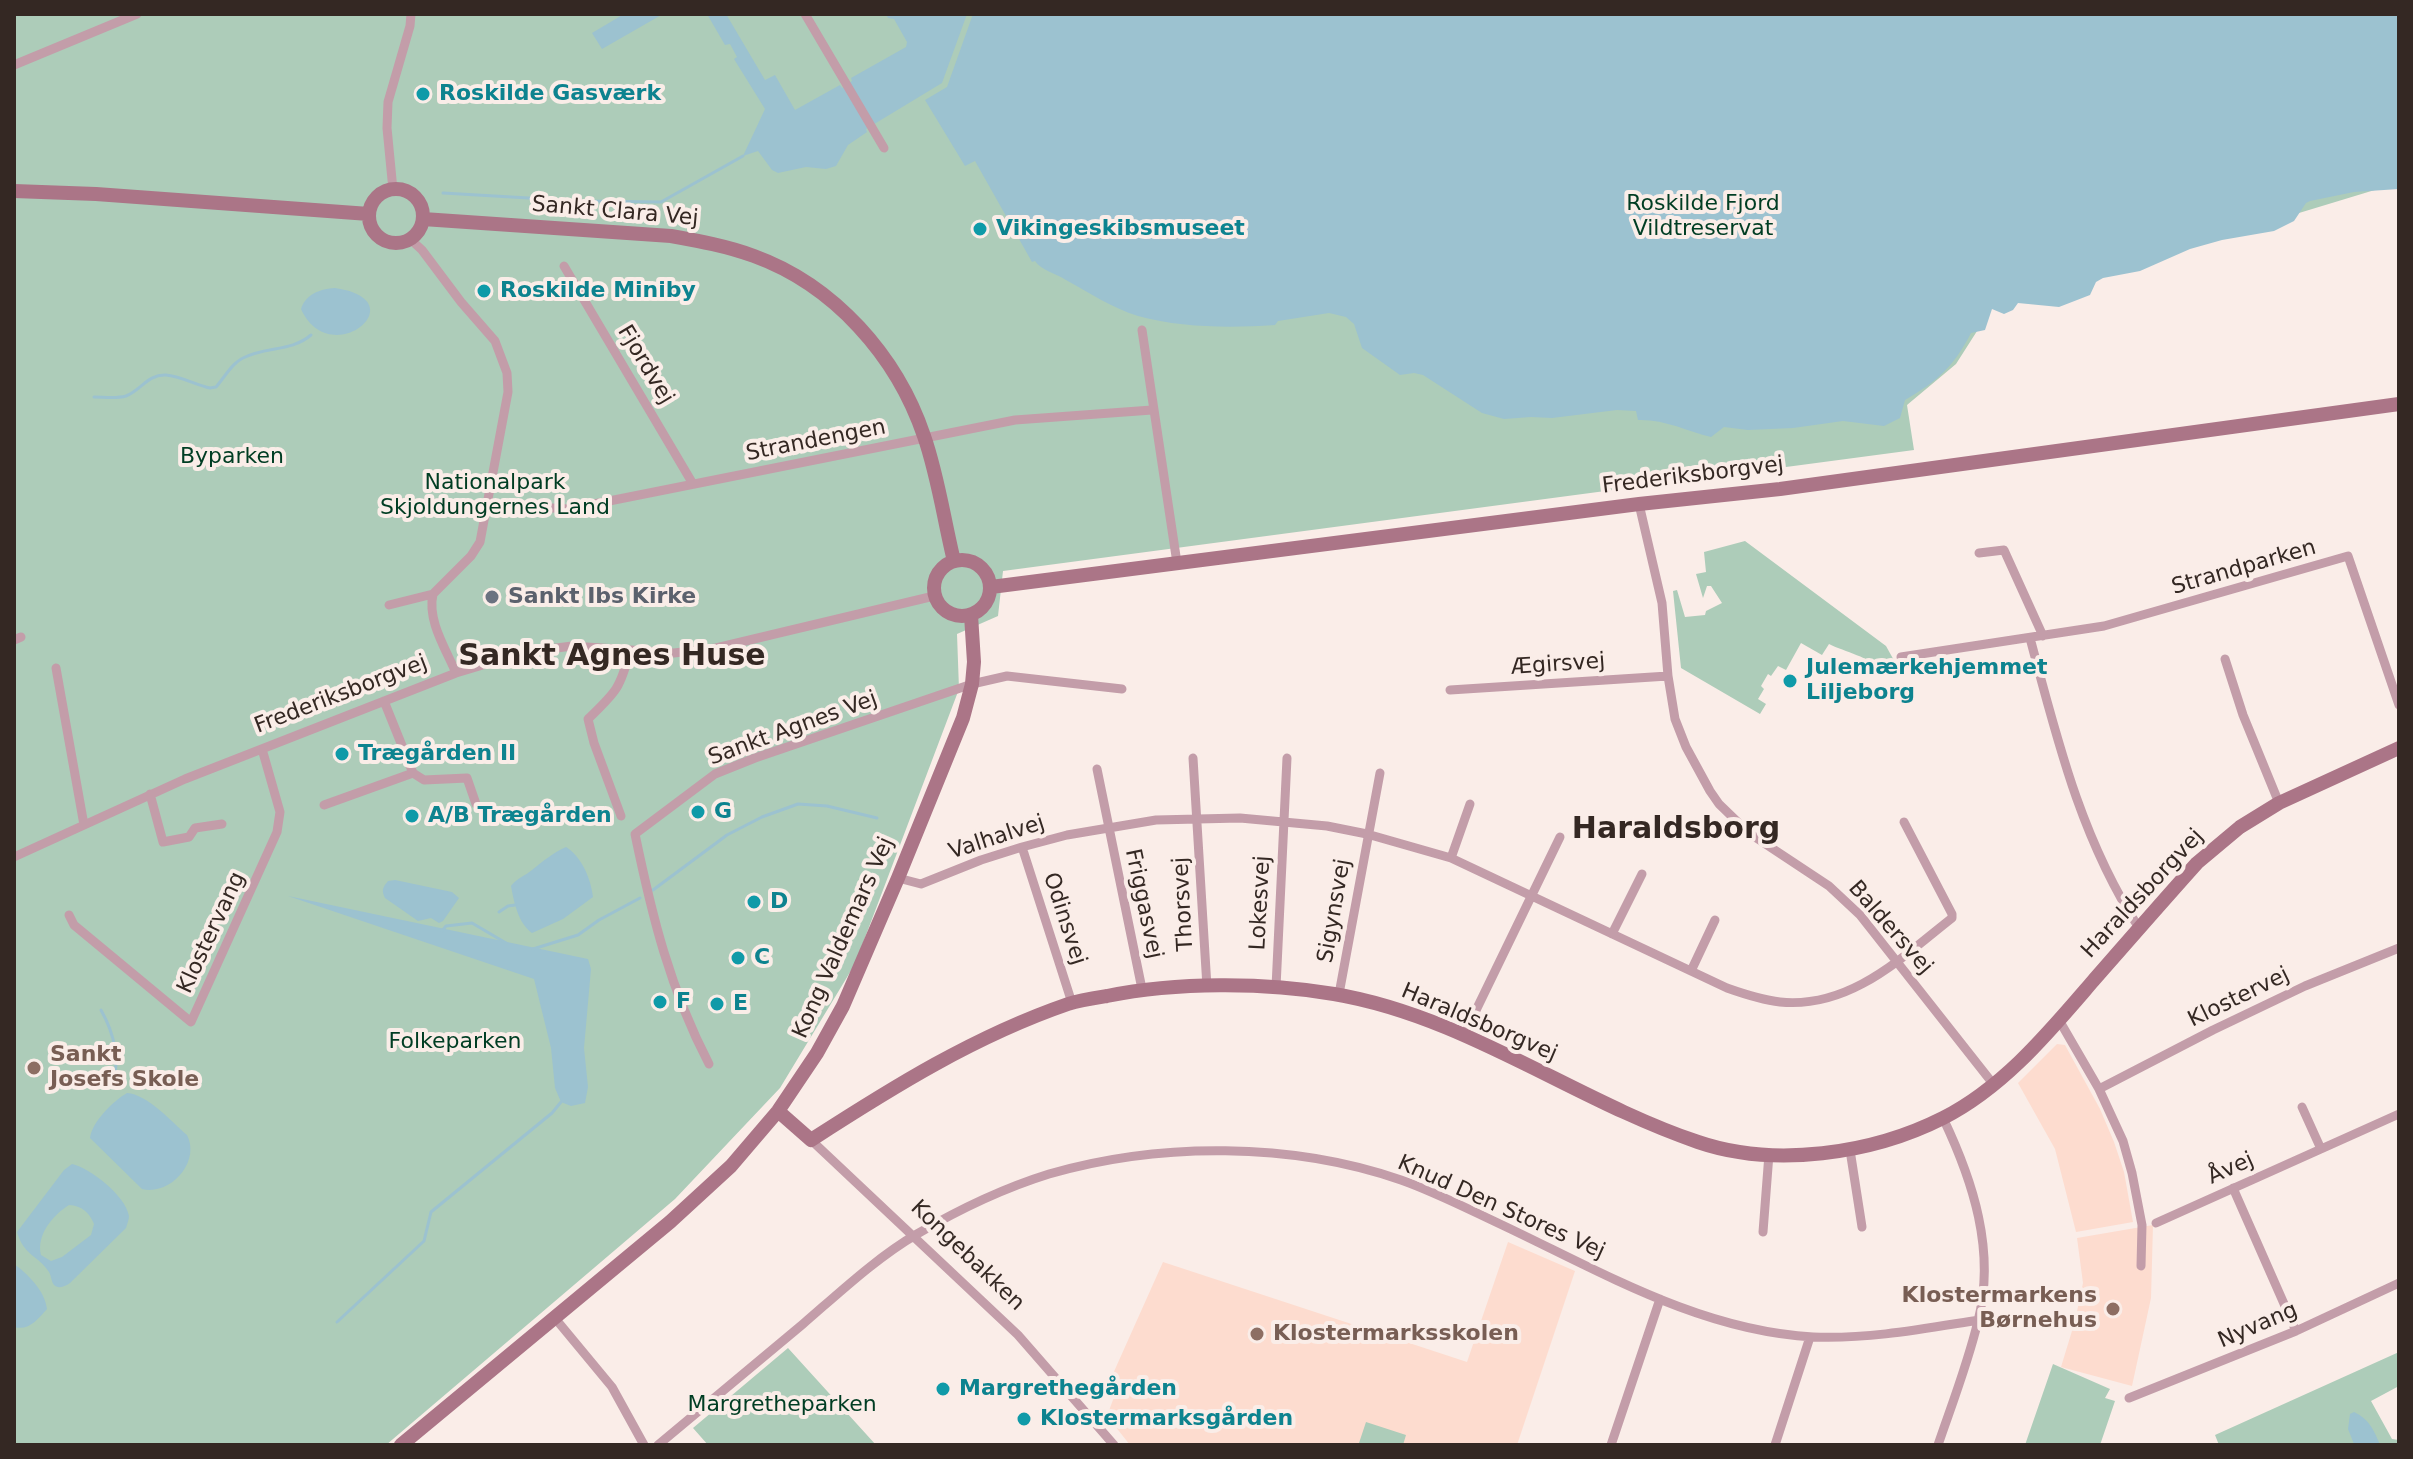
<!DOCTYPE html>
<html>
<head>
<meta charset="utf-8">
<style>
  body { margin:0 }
  #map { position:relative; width:2413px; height:1459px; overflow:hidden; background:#faede8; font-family:"DejaVu Sans",sans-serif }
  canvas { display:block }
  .frame { position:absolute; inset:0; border:16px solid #342823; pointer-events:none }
</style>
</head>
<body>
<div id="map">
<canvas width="2413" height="1459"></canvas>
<div class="frame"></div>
</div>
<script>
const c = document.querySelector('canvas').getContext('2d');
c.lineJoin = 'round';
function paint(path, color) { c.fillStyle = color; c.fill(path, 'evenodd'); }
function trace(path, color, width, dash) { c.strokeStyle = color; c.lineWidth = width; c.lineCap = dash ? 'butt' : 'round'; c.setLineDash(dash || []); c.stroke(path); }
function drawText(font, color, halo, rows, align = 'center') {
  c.font = font + ' "DejaVu Sans",sans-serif'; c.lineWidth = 8; c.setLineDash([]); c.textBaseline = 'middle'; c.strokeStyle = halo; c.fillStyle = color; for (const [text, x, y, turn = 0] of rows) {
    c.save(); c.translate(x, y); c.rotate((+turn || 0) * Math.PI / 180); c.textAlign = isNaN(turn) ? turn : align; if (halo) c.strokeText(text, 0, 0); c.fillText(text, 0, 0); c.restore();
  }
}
const built = new Path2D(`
  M2057,1044l8,1 35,64 14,33 10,30 9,50 -57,10 -21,-83 -37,-66z
  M2153,1225l-2,73 -19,88 -71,-19 14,-46 8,-38 -6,-45z
  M1508,1242l67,29 -58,174h-387l-23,-29 13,-35 -8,-5 51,-114 304,100z`);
const green = new Path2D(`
  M14,14h2385l-21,175 -385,117 -37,58 -49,41 7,45 -911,121 -5,45 -41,18 2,55 -104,275 -75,124 -105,111 -289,246h-372z
  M1745,541l141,105 10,18 -15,6c-11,-13 -36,-18 -52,-26l-7,11 -21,-12 -15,27 -8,-4 -7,10 -3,-2 -7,12 3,3 -6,10 8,5 -6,10 -79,-46 -8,-77 4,-1 8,27 20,-2 1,-4 16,-8 -11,-17h-4l-4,12 -7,-24 10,-2 -2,-20z
  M788,1348l88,97h-168l-15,-17z
  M2399,1352v34l-28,15 21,38 7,1v5h-180l-4,-10z
  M2053,1364l57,25 -5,9 10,3 -15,44h-75z
  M1366,1422l40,13 -3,10 -44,-2z`);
const water = new Path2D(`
  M624,14h39l-61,35 -10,-16z
  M707,14h19l39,66 10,-5 20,35 45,-25 2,3 10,-7 -1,-3 55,-31 1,-5 -13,-23 -6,-1 -2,-4h81l-25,69 -76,46 1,3 -19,13 -12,21 -10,3 -20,-2 -28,6 -6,-3 -14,-19 -15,5 22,-47 -31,-50 3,-2 -7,-13 -5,1z
  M973,14h1426v175l-45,3 -44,9 -4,2 -12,18 -20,10 -52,9 -32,9 -50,22 -37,7 -7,4 -6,13 -31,12 -41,-4 -5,7 -9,4 -12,-5 -7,21 -14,3c-17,33 -33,48 -66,67l-5,18 -16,8 -41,-5 -50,7 -45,2 -24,-3 -13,10c-24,-6 -47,-18 -73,-17l-2,-9 -19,-1 -65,8 -21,-1 -27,2 -22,-6 -59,-38 -9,-2 -14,2 -38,-27 -8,-24 -8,-7 -17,-4 -51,8 -3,4c-45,3 -93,3 -137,-9 -26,-8 -48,-23 -72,-36 -9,-6 -25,-10 -31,-19l-3,1 -57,-101 -10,5 -40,-66 22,-13z
  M335,288c84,12 -5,85 -34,21 5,-15 19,-20 34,-21z
  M566,847c16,10 25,32 27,50l-30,22 -31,14c-14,-10 -18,-31 -21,-47 6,-8 14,-10 21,-16 11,-9 21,-17 34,-23z
  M395,880l57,12 7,6 -16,23 -4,2 -8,-5 -13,3 -33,-23c-4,-8 -2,-11 3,-17z
  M288,896l300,63 3,10 -7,79 4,39 -3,16 -14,3 -10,-4 -6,-14 -4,-40 -17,-69z
  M127,1093c20,1 45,29 60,42 14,27 -17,61 -45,54l-52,-51c2,-16 23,-37 37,-45z
  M72,1164c18,4 54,32 57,52 0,4 -2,8 -3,12l-56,55c-3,2 -8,5 -12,4 -7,-1 -6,-10 -9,-15 -11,-17 -25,-16 -32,-40l47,-62zM69,1205c13,1 20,7 25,19l-3,11 -29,22 -11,4 -10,-6c-5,-20 12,-40 28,-50z
  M14,1264c14,10 31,27 33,45 -10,11 -18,22 -33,18z
  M2354,1412c15,7 20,18 26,33l-26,-1 -6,-15 2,-15z`);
const stream = new Path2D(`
  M443,193l137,8 81,1 82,-46
  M94,397c10,0 22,2 32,-1 15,-6 22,-22 40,-21 14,1 30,10 44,13l6,-1c8,-9 16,-24 27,-29 23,-12 48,-6 68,-23
  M653,890l74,-55 35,-18 36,-13 29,2 50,12
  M499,912l9,-6 7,-1
  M442,931l4,-5 26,-3 34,20
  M533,949l45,-14 21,-15 41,-22
  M101,1010c13,23 19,48 12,74
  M337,1322l87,-81 7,-29 121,-99 9,-11`);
const street = new Path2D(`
  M805,14l79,134
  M14,65l123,-51
  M393,190l-6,-62 1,-26 22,-76 1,-12
  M410,239l12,11 39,52 34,39 12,32 1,19 -28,150 -9,14 -38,38c-6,27 13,55 23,79
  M564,266l129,218
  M1142,330l35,233
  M487,504l82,5 446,-89 137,-10
  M1639,504l23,99 6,73 7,43 11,28 24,44 9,13 30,29 80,53 31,29 134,170
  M1979,553l25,-3 39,86
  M389,605l44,-11
  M2030,638c27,101 51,201 109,290
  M14,640l7,-3
  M1901,657l203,-31 244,-70 51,149
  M2225,659l18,56 36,88
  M56,668l28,157
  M1450,690l218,-14
  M384,701l29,72
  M1193,758l14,229
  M1097,769l45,220
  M150,794l13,48 26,-5 6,-9 27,-4
  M324,805l89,-32 11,7 43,-2 9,26
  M621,816l-27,-73 -6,-24c28,-27 32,-30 42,-68
  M1022,847l50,156
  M14,857l171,-78 271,-106 70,-21 46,-6 102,7 42,-5 218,-52
  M1451,858l19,-54
  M898,878l23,6 60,-24 41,-13 45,-12 89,-15 84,-2 87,8 40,8 84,24 276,130c17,6 35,12 53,14 70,7 121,-44 172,-84v-4l-48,-92
  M69,915l5,10 117,97 86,-190 3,-20 -18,-63
  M1612,934l30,-60
  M1691,971l24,-51
  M1276,987l11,-229
  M1339,994l41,-221
  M2059,1020l40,69 24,52 9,32 10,52 -1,41
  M1464,1035l96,-198
  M709,1064c-39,-75 -57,-148 -74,-230l80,-60 40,-16 217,-74 35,-8 115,13
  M2099,1089l114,-59 92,-44 94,-38
  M2302,1107l19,42
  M811,1140l207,195 96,110
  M1850,1150l12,77
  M2233,1188l63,143
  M2156,1223l243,-109
  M1763,1232l6,-78
  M554,1317l58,70 32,58
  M2129,1398l167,-67 103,-48
  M658,1445c48,-40 97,-81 145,-121 36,-31 73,-66 114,-90 41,-24 87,-46 132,-60 110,-32 243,-32 352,6 34,12 67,29 99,44 100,47 200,107 313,113 58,2 109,-8 166,-17
  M1611,1445l49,-146
  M1775,1445l35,-108
  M1938,1445c14,-41 30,-82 40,-124 18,-70 -5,-140 -35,-203`);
const secondary = new Path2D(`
  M369 216a27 27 0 1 1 54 0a27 27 0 1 1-54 0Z
  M14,191l82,3 273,20
  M423,219l248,17c28,5 56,10 83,20 80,29 143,100 170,180 14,40 20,84 30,125
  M934 588a28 28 0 1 1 56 0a28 28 0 1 1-56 0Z
  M991,587l648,-83 141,-15 619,-85
  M778,1111l33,29c82,-53 164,-104 257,-136 12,-4 26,-6 39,-8 69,-14 157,-14 227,-2 131,22 240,106 364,148 76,26 174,12 245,-24 61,-31 106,-86 150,-137 35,-40 69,-79 104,-118l43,-36 39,-24 120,-55
  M401,1445l269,-223 61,-56 47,-55 39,-58 26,-47 55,-128 65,-160 9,-34 2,-22 -3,-47`);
const markers = [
  [423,94,8,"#0f9aa8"],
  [980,229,8,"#0f9aa8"],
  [484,291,8,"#0f9aa8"],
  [492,597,8,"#6b7280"],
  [1790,681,8,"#0f9aa8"],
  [342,754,8,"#0f9aa8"],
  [698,812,8,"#0f9aa8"],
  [412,816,8,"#0f9aa8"],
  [754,902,8,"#0f9aa8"],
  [738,958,8,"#0f9aa8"],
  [660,1002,8,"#0f9aa8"],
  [717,1004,8,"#0f9aa8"],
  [34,1068,8,"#8d6e63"],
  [2113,1309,8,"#8d6e63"],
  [1257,1334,8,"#8d6e63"],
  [943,1389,8,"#0f9aa8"],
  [1024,1419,8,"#0f9aa8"]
];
const cultureNames = [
  ["Roskilde Gasværk",439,94],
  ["Vikingeskibsmuseet",996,229],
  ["Roskilde Miniby",500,291],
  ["Julemærkehjemmet",1806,668],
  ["Liljeborg",1806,693],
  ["Trægården II",358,754],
  ["G",714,812],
  ["A/B Trægården",428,816],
  ["D",770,902],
  ["C",754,958],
  ["F",676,1002],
  ["E",733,1004],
  ["Margrethegården",959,1389],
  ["Klostermarksgården",1040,1419]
];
const parkNames = [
  ["Roskilde Fjord",1703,204],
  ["Vildtreservat",1703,229],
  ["Byparken",232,457],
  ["Nationalpark",495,483],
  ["Skjoldungernes Land",495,508],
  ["Folkeparken",455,1042],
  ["Margretheparken",782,1405]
];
const streetNames = [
  ["Sankt Clara Vej",615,212,5],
  ["Fjordvej",645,365,59],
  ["Strandengen",816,441,-11],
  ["Frederiksborgvej",1693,476,-7],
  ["Strandparken",2244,568,-16],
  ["Ægirsvej",1558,665,-4],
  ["Frederiksborgvej",341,695,-21],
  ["Sankt Agnes Vej",793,729,-20],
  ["Valhalvej",997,838,-18],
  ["Haraldsborgvej",2143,894,-47],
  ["Lokesvej",1261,903,-87],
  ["Friggasvej",1143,904,78],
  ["Thorsvej",1184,904,-93],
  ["Sigynsvej",1335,911,-80],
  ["Odinsvej",1064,919,72],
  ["Baldersvej",1890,928,49],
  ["Klostervang",212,933,-65],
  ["Kong Valdemars Vej",844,938,-66],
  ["Klostervej",2239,998,-26],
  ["Haraldsborgvej",1479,1023,23],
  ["Åvej",2231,1169,-24],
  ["Knud Den Stores Vej",1501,1208,24],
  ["Kongebakken",967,1256,44],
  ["Nyvang",2258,1326,-23]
];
const worshipNames = [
  ["Sankt Ibs Kirke",508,597]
];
const educationNames = [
  ["Sankt",50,1055],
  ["Josefs Skole",50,1080],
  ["Klostermarkens",2097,1296,"right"],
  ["Børnehus",2097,1321,"right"],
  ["Klostermarksskolen",1273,1334]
];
const districtNames = [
  ["Sankt Agnes Huse",612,657],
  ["Haraldsborg",1676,830]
];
paint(built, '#fddccf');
paint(green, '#adccb9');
paint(water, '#9cc2d0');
trace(stream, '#9cc2d0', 3);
trace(street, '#c39da9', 9);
trace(secondary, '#ab7587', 14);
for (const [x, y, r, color] of markers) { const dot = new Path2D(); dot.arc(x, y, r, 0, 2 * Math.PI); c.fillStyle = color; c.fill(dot); trace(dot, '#faede8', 3); }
drawText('bold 22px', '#0d838f', '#faede8', cultureNames, 'left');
drawText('22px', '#003d23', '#faede8', parkNames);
drawText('22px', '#342823', '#faede8', streetNames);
drawText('bold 22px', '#5b616d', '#faede8', worshipNames, 'left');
drawText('bold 22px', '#785e54', '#faede8', educationNames, 'left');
drawText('bold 30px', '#342823', '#faede8', districtNames);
</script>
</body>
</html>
